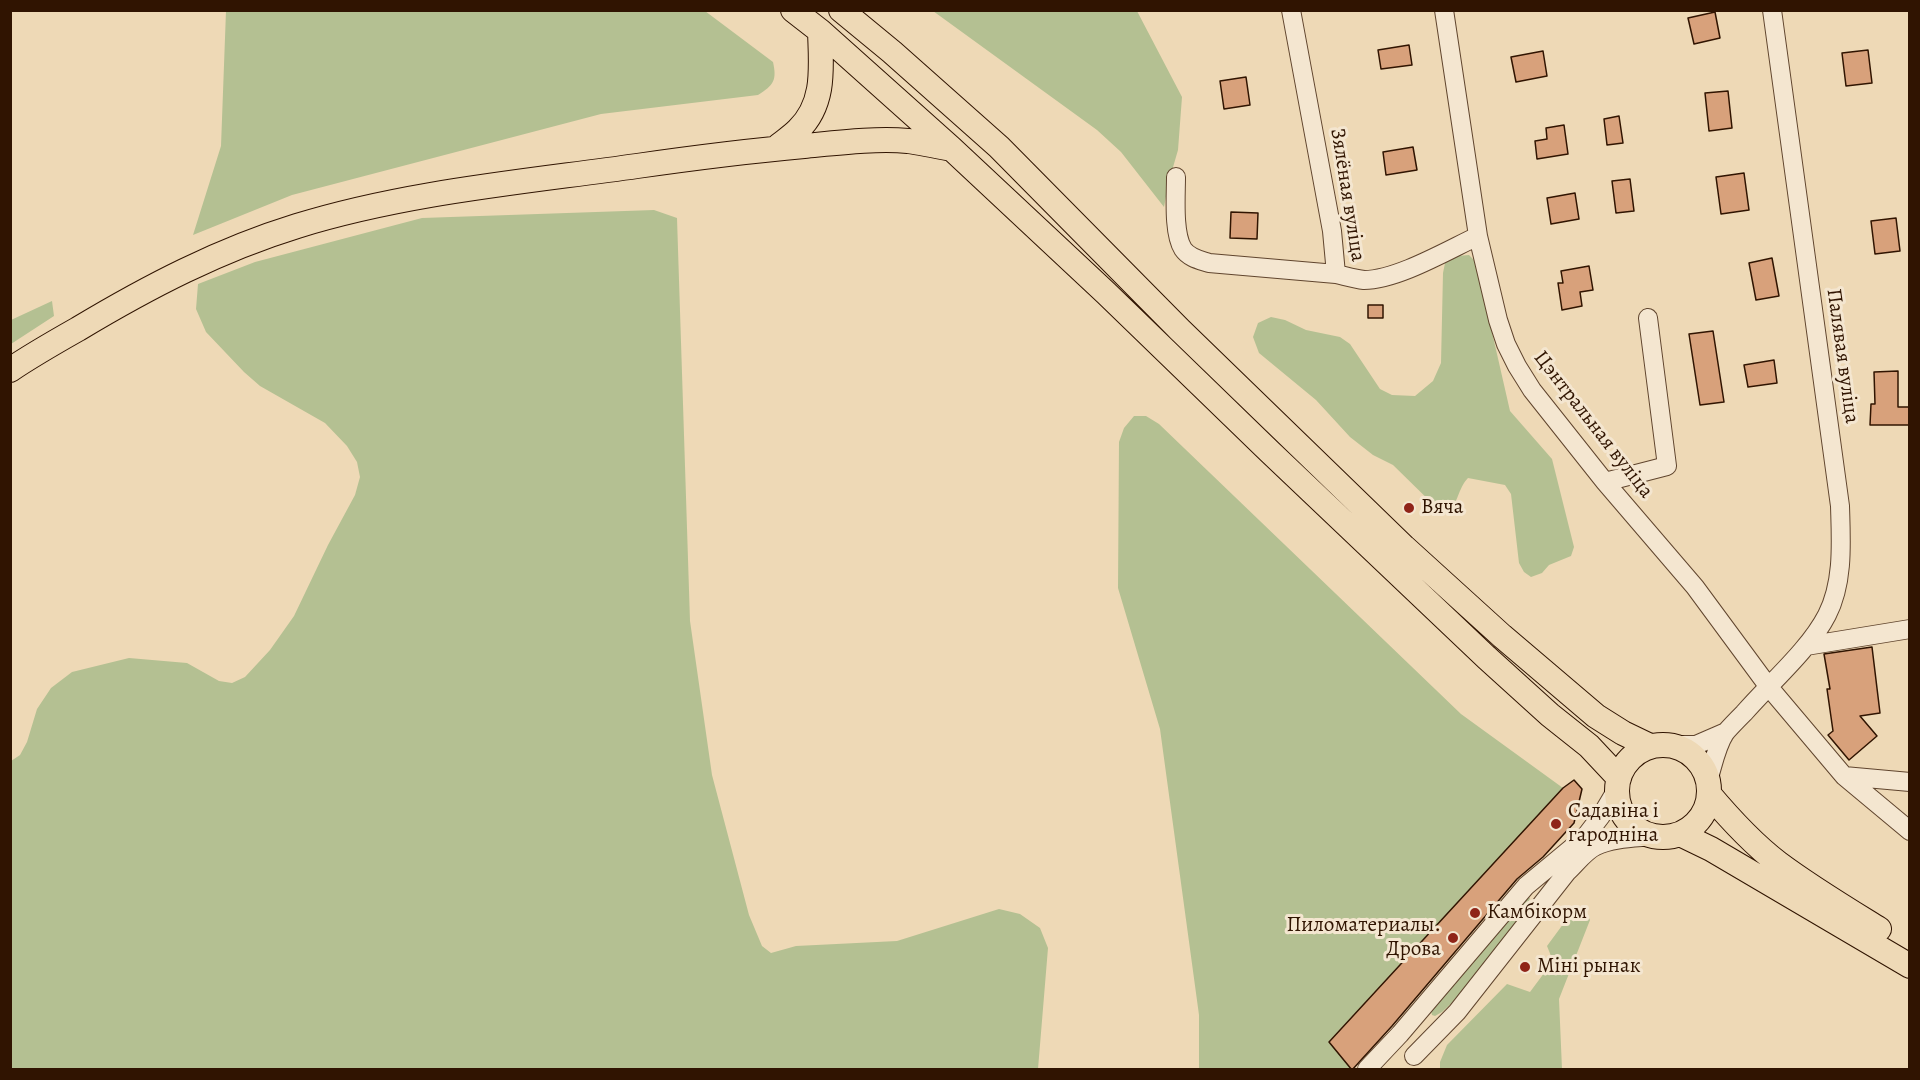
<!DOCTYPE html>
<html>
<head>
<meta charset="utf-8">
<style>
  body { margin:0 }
  #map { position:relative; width:1920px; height:1080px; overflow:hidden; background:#eed9b6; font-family:Alegreya,serif }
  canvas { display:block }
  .frame { position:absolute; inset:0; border:12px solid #301401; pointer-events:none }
</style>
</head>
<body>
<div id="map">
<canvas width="1920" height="1080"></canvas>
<div class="frame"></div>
</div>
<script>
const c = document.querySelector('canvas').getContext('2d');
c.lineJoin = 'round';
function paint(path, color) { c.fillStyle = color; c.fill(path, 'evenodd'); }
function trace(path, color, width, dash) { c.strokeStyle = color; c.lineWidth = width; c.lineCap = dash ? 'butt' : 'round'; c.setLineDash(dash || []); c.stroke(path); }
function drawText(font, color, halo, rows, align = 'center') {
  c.font = font + ' Alegreya,serif'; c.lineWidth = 6; c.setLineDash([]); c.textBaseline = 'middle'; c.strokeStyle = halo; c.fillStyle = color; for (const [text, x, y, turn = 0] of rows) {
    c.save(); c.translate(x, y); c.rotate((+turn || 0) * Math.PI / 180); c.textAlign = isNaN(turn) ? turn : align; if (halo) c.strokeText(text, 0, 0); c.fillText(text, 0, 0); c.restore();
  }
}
const green = new Path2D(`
  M226,11h479l68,51c4,18 1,23 -15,33l-157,19 -309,81 -99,40 28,-89z
  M933,11h204l45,86 -4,53 -9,31 -5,26 -43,-55 -24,-22z
  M654,210l23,8 13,403 22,154 37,140 13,31 9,7 25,-7 101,-5 102,-32 21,5 20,14 8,20 -10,121h-1027v-308l9,-6 7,-13 10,-33 14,-21 21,-16 57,-14 58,5 32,18 13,2 13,-6 25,-27 24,-34 34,-71 27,-50 5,-18 -3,-15 -10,-16 -22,-23 -65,-37 -16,-14 -38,-40 -10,-23 2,-25 57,-22 167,-44z
  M1469,255l7,7 34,149 42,48 22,88 -3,9 -22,9 -7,8 -11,4 -7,-5 -5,-9 -8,-69 -6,-9 -37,-7c-10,10 -10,27 -21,35l-6,-1 -48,-47 -20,-10 -23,-18 -34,-37 -57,-47 -6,-16 5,-14 13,-6 14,3 21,10 34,7 10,7 30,45 12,6 23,1 18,-15 8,-18 2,-90 2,-10 12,-7z
  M52,301l2,15 -43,28v-24z
  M1134,416h12l13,8 302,290 102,74 -234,253 23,28h-153v-54l-39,-286 -42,-141 1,-146 5,-14z
  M1528,897l2,1 -4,12 -71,90 -13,12 -7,4 -3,-1 -1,-4z
  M1581,910l6,4 3,6 -31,79 3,70h-122v-7l7,-17 60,-61 23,8 23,-31 -6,-15 25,-34z`);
const building = new Path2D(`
  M1715,12l5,26 -26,6 -6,-26z
  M1409,45l3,20 -31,4 -3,-19z
  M1868,50l4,33 -26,3 -4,-33z
  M1543,51l4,25 -31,6 -5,-25z
  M1246,77l4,28 -26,4 -4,-28z
  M1728,91l4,37 -23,3 -4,-38z
  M1619,116l4,27 -16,2 -3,-26z
  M1564,125l4,29 -31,5 -2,-18 12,-2 -1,-11z
  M1413,147l4,23 -31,5 -3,-23z
  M1744,173l5,37 -28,4 -5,-37z
  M1630,179l4,32 -18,2 -4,-32z
  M1575,193l4,26 -28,5 -4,-26z
  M1231,212l27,1 -1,26 -27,-1z
  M1896,218l4,33 -25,3 -4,-33z
  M1772,258l7,38 -23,4 -7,-37z
  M1589,266l4,24 -13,2 2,14 -20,4 -4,-27h5l-2,-12z
  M1368,305h15v13h-15z
  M1713,331l11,71 -24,3 -11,-71z
  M1774,360l3,23 -29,4 -4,-22z
  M1898,371v36h12v18h-40l1,-21h4l-1,-32z
  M1872,647l8,66 -20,3 17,20 -28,24 -21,-25 5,-4 -6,-42h3l-6,-35z
  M1574,780l8,9 -8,34 -31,34 -26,22 -125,147 -40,44 -23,-28 234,-254z`);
const minor = new Path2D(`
  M1291,10l41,221 4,43c9,2 19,5 28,6 33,0 84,-30 114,-44
  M1444,10l34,226 20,84 8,24 11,22 15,24 73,92 90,105 73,99 76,90 66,55
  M1176,177c0,19 -3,56 7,72 6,9 17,11 26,14l127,11
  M1605,482l62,-16 -19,-148
  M1806,646l104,-17
  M1664,745h32l30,-13
  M1844,776l66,6
  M1708,781c5,-16 8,-34 17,-48 6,-7 13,-14 19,-20 26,-30 65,-63 83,-98 17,-33 14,-74 13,-109l-68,-496
  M1414,1056l43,-44 110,-140c9,-8 18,-21 29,-26 17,-8 40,-8 58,-10
  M1367,1069l33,-35 126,-148 59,-49 16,-21 16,-27`);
const major = new Path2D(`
  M793,10l27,21 132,118 154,144 163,158 217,206 64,58 39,31 30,32
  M841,10l51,42 107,95 181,183 224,217 98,89 94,80 27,17 27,13
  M776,148c7,-6 15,-11 22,-18 28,-27 23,-64 22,-99
  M10,370c22,-15 45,-28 68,-41 70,-42 141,-79 219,-103 110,-34 227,-44 340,-60 56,-8 111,-15 167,-20 32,-3 72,-8 104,-5 14,2 29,5 44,8
  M1617 791a46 46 0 1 1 92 0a46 46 0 1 1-92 0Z
  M1709,794c21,25 43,49 69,69 32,24 67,45 101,66
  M1680,834l31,15 199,117`);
const markers = [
  [1409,508,6,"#8f2418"],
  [1556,824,6,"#8f2418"],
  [1475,913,6,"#8f2418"],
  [1453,938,6,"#8f2418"],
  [1525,967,6,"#8f2418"]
];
const streetNames = [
  ["Зялёная вуліца",1347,195,81],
  ["Палявая вуліца",1842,356,82],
  ["Цэнтральная вуліца",1593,425,52]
];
const poiNames = [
  ["Вяча",1421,508],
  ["Садавіна і",1568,812],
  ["гародніна",1568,836],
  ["Камбікорм",1487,913],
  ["Пиломатериалы.",1441,926,"right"],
  ["Дрова",1441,950,"right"],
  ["Міні рынак",1537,967]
];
paint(green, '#b4c092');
paint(building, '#d8a17b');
trace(building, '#301401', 1.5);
trace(minor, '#60452e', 20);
trace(major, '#301401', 26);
trace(minor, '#f4e6d0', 18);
trace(major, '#eed9b6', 24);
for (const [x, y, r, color] of markers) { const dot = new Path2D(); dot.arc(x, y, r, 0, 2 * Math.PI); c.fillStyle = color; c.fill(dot); trace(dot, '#f4e6d0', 2); }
drawText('21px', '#301401', '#f4e6d0', streetNames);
drawText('21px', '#301401', '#f4e6d0', poiNames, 'left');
</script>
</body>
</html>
